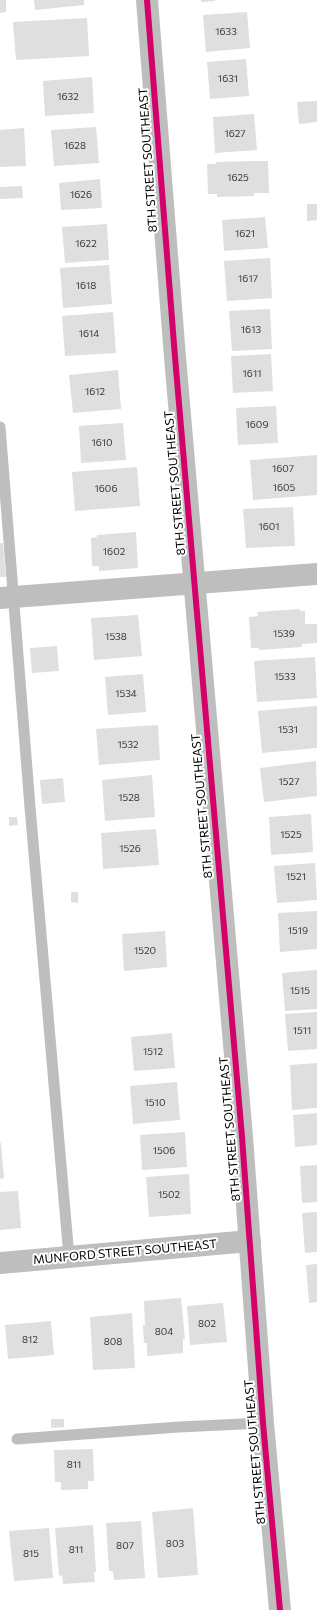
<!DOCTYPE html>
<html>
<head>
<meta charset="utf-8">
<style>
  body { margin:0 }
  canvas { display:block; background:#fff }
</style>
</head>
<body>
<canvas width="317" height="1610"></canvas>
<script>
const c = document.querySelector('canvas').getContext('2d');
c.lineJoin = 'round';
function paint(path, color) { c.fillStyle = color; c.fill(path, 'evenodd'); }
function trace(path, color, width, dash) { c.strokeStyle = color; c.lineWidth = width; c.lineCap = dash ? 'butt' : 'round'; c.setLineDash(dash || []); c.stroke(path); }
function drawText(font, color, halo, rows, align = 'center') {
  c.font = font + ' Commissioner,sans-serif'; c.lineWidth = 4; c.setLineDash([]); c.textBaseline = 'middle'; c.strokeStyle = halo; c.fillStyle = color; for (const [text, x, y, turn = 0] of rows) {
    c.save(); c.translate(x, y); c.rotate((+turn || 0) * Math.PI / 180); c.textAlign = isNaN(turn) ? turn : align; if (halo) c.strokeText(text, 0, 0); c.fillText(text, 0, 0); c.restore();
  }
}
const building = new Path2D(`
  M0,0h6v12l-6,1z
  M34,0h50v5l-49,5z
  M201,0h14v1l-14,1z
  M247,12l3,36 -44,4 -3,-37z
  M87,18l2,38 -73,4 -3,-38z
  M246,59l3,37 -39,3 -3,-37z
  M92,77l2,36 -49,3 -2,-35z
  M317,101v21l-18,2 -2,-22z
  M254,114l3,36 -42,3 -2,-36z
  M96,127l3,36 -45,3 -3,-36z
  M24,128l2,38 -26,1v-37z
  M253,161h15l1,32h-15v3l-37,1v-3h-9l-1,-30h9v-2z
  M100,179l2,29 -41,2 -2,-27z
  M22,186l1,12 -23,1v-12z
  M307,204h10v16l-10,1z
  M265,217l3,31 -44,3 -2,-31z
  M107,224l2,36 -44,3 -3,-36z
  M270,258l2,40 -45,3 -3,-40z
  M109,265l3,39 -49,4 -3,-40z
  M270,309l2,40 -40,2 -3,-40z
  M113,312l3,41 -51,3 -3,-40z
  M271,354l2,37 -40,2 -2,-37z
  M118,370l3,39 -48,4 -4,-38z
  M276,406l2,37 -40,2 -2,-37z
  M123,423l3,37 -45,3 -2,-37z
  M317,455v40l-64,5 -3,-40z
  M137,467l3,39 -65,5 -3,-39z
  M293,507l2,39 -49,2 -3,-39z
  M136,532l2,36 -39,3v-5h-7l-1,-28 6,-1v-2z
  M0,543h3l3,34h-6z
  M299,609l1,2h5v13h12v19l-15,1v3l-43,3v-2h-8l-2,-31 9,-1 -1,-4z
  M138,615l4,41 -48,4 -3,-42z
  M57,646l2,25 -27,2 -2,-25z
  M315,657l2,41 -60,4 -3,-41z
  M143,674l3,38 -38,3 -3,-38z
  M317,706v42l-55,5 -4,-42z
  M158,725l2,35 -61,5 -3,-36z
  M316,761l1,35 -53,6 -4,-34z
  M152,775l3,42 -50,4 -3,-41z
  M63,778l2,24 -23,2 -2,-24z
  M311,814l2,38 -42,3 -2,-38z
  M9,817h8l1,8 -9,1z
  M156,829l3,36 -56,4 -2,-36z
  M315,863l2,37 -40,3 -3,-37z
  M71,892h7v11l-7,-1z
  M317,911v38l-37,3 -2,-39z
  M165,931l2,36 -43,4 -2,-37z
  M317,970v39l-32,2 -3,-38z
  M317,1012v37l-29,2 -3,-37z
  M172,1033l3,35 -41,3 -3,-34z
  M317,1063v45l-25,2 -2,-45z
  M177,1082l3,38 -47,4 -3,-38z
  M317,1113v32l-22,2 -2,-32z
  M185,1132l2,35 -45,3 -2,-35z
  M0,1143h1l3,35 -4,1z
  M317,1165v37l-15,1 -2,-37z
  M189,1174l2,40 -42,3 -3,-40z
  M18,1191l3,37 -21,2v-38z
  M317,1212v40l-12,1 -3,-40z
  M317,1264v38l-8,1 -3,-38z
  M181,1298l4,41h-2v14l-36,3v-13h-3l-1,-18h2l-1,-24z
  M223,1303l4,39 -37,3 -3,-39z
  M132,1313l3,55 -42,2 -3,-53z
  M51,1321l3,34 -46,4 -3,-34z
  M51,1419h13v8l-13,1z
  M93,1449l1,32h-6v8l-27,1v-8h-6l-1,-32z
  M193,1508l5,67 -40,3 -6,-66z
  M141,1521l4,57 -31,2 -1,-9h-4l-3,-48z
  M93,1525l3,47 -2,1 1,9 -32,2 -1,-9 -3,1 -4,-48z
  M49,1528l4,50 -39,3 -5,-50z`);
const service = new Path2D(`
  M0,427l30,380 39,450
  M17,1439l162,-12 84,-4`);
const minor = new Path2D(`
  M147,0l28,357 67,780 21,286 17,187
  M0,598l317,-24
  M0,1263l250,-22`);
const cycleway = new Path2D(`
  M147,0l28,357 67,780 21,286 17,187`);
const numberNames = [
  ["1633",226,32],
  ["1631",228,79],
  ["1632",68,97],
  ["1627",235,134],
  ["1628",75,146],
  ["1625",238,178],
  ["1626",81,195],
  ["1621",245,234],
  ["1622",86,244],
  ["1617",248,279],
  ["1618",86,286],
  ["1613",251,330],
  ["1614",89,334],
  ["1611",252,374],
  ["1612",95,392],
  ["1609",257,425],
  ["1610",102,443],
  ["1607",283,469],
  ["1605",284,488],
  ["1606",106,489],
  ["1601",269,527],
  ["1602",114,552],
  ["1539",284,634],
  ["1538",116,637],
  ["1533",285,677],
  ["1534",126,694],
  ["1531",288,730],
  ["1532",128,745],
  ["1527",289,782],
  ["1528",129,798],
  ["1525",291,835],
  ["1526",130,849],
  ["1521",296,877],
  ["1519",298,931],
  ["1520",145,951],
  ["1515",300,991],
  ["1511",302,1031],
  ["1512",153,1052],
  ["1510",155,1103],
  ["1506",164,1151],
  ["1502",169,1195],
  ["802",207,1324],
  ["804",164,1332],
  ["812",30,1340],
  ["808",113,1342],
  ["811",74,1465],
  ["803",175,1544],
  ["807",125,1546],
  ["811",76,1550],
  ["815",31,1554]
];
const streetNames = [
  ["8TH STREET SOUTHEAST",148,160,-94],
  ["8TH STREET SOUTHEAST",175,483,-95],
  ["8TH STREET SOUTHEAST",202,806,-95],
  ["8TH STREET SOUTHEAST",230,1129,-95],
  ["MUNFORD STREET SOUTHEAST",125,1252,-5],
  ["8TH STREET SOUTHEAST",255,1452,-95]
];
paint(building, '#dfdfdf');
trace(service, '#bebebe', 11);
trace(minor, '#bebebe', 22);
trace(cycleway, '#d6006c', 6);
drawText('10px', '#383838', null, numberNames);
drawText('12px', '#000', '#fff', streetNames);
</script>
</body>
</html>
